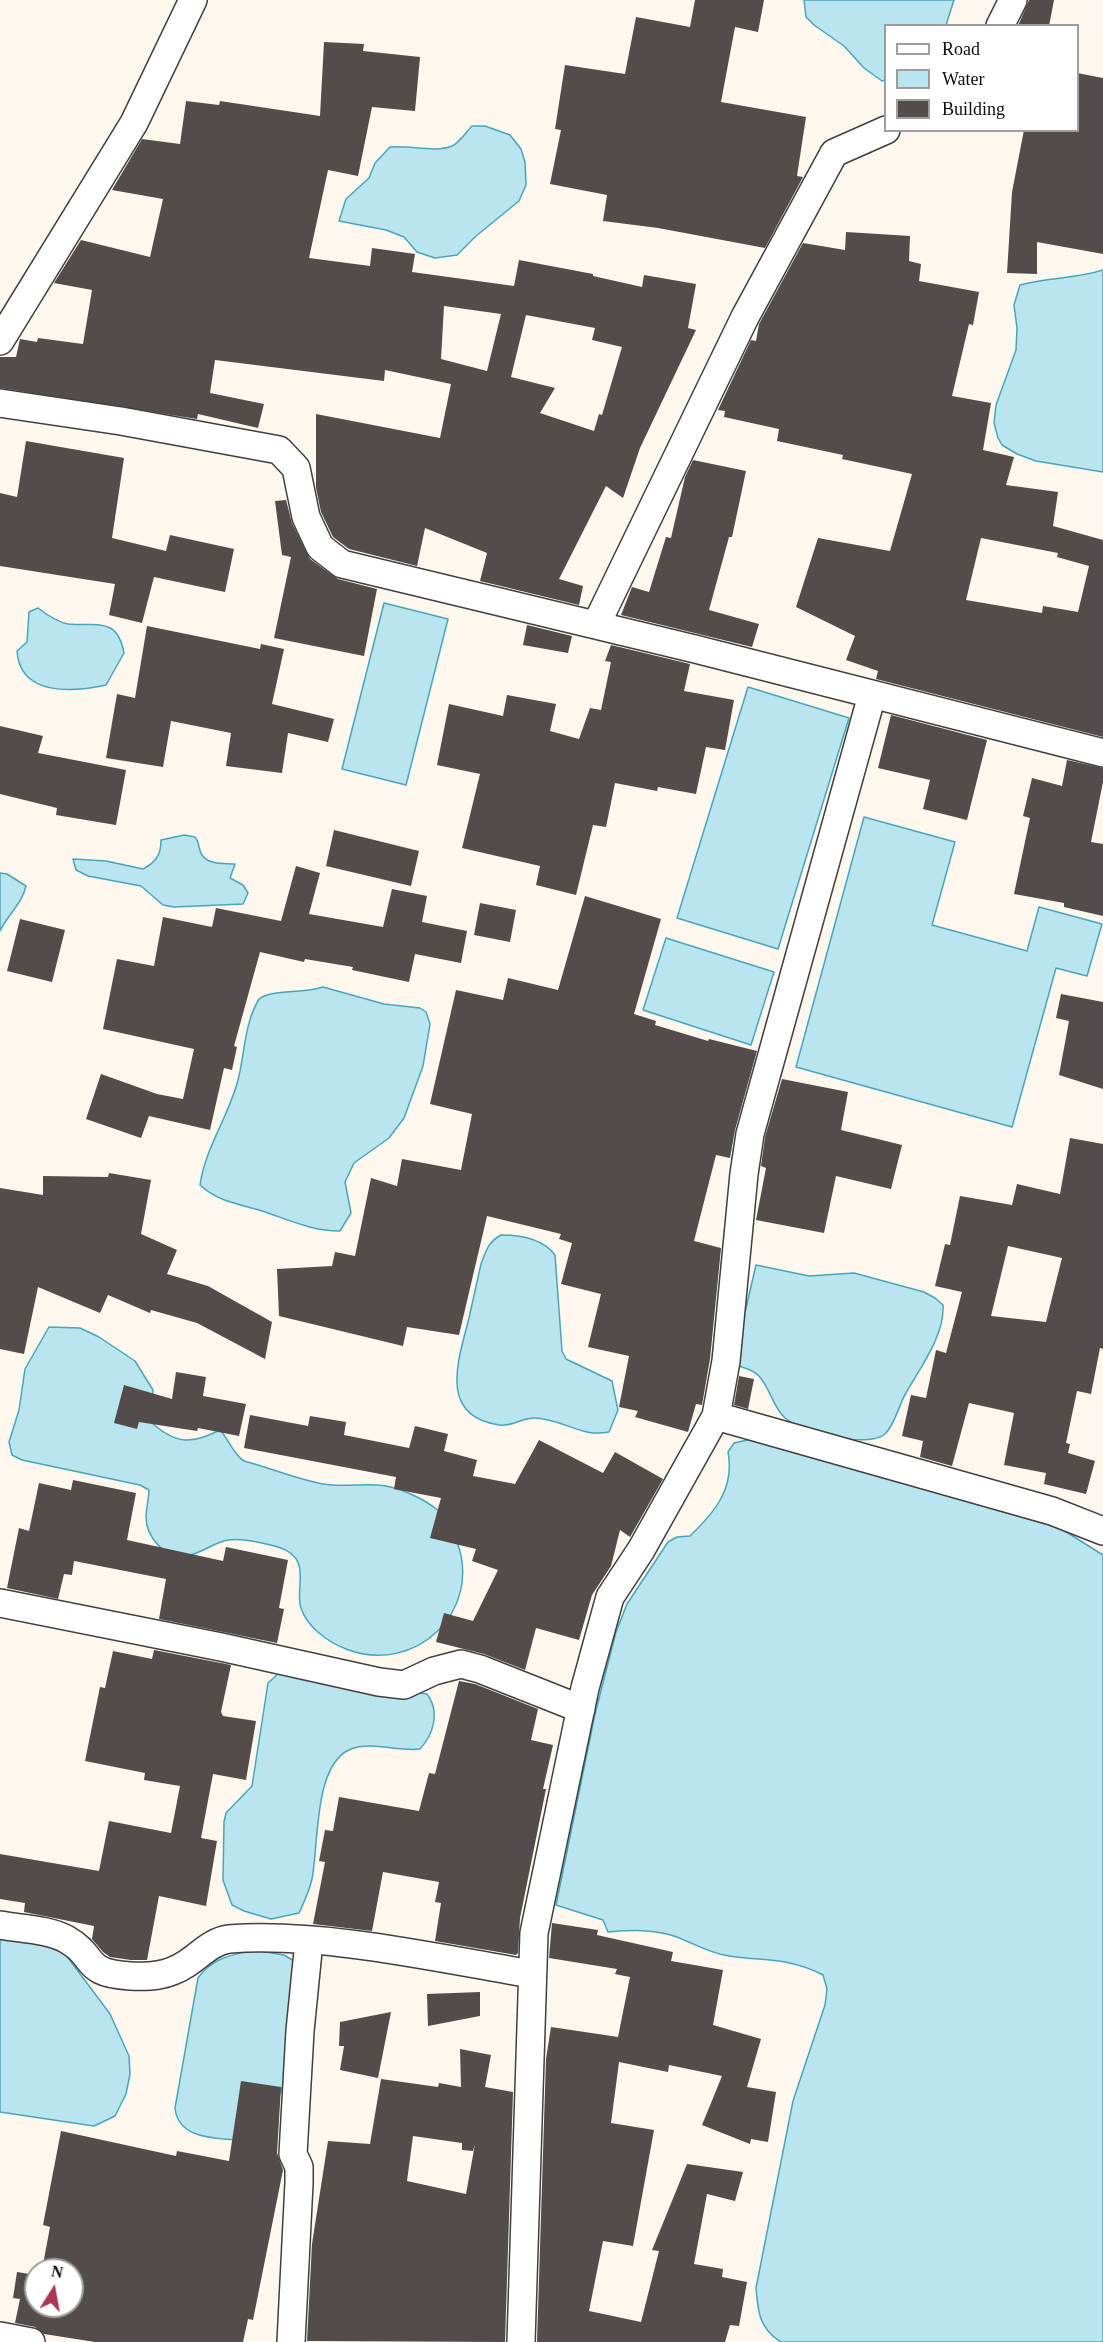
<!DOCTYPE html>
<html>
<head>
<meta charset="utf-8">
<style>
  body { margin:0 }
  #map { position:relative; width:1103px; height:2342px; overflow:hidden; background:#fdf7ee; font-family:"Times New Roman",serif }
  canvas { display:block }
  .legend { position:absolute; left:884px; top:24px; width:195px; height:108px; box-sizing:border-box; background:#fff; border:2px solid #9e9e9e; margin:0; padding:8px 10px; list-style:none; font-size:18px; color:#0d0d0d }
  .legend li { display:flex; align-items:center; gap:12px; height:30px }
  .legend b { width:30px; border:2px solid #9e9e9e }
  .north { position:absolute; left:24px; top:2258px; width:60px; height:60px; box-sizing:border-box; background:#fff; border:2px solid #9e9e9e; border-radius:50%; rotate:11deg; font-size:16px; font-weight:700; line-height:24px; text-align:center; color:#0d0d0d }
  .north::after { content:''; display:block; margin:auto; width:21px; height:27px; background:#aa3754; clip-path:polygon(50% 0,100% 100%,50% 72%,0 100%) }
</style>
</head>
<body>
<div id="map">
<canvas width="1103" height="2342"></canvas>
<ul class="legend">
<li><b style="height:8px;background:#fff"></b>Road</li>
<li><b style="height:16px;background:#b9e5ee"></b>Water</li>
<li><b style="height:16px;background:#544c4a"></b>Building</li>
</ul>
<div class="north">N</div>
</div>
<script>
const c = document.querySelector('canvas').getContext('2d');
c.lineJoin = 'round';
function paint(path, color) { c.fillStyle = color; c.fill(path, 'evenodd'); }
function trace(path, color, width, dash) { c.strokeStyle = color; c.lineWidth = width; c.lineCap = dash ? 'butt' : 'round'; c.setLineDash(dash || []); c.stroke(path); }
const water = new Path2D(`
  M804,0h150l-8,25 -60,1 -1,54 -3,1 -18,-13 -20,-22 -30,-21 -8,-8z
  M472,126h13l25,9 11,14 4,13 1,23 -7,16 -43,35 -19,19 -22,3 -18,-6 -13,-15 -18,-7 -47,-9 7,-22 23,-21 6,-15 15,-16c20,-2 45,6 62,-1 7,-3 14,-14 20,-20z
  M1103,270v202l-67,-11 -19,-7 -15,-9 -4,-7 -4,-15 2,-18 20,-55 1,-22 -3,-23 6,-20c28,-8 56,-6 83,-15z
  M384,603l64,16 -42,166 -64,-16z
  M38,608c9,7 19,14 30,16 29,3 49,-8 56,29l-18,32c-32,7 -86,12 -89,-34l10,-9 2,-30z
  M748,687l101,31 -71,231 -101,-31z
  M864,817l91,25 -23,83 95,26 12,-44 63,17 -15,52 -31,-8 -44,159 -216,-60z
  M184,835l11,2c5,6 3,12 7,18 6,10 23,8 33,9l-5,14 13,7 5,8 -5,11 -69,3 -11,-2 -22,-19 -53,-10 -12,-6 -3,-11 33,2 37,8c13,-7 18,-14 18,-29z
  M0,873l7,1 19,12c-4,18 -18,28 -26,45z
  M666,938l108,34 -23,73 -108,-35z
  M323,987l61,17 36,4 6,4 4,12 -7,42 -19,52 -15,20 -35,25 -9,19 6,31 -11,18c-29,0 -53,-12 -81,-21 -21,-6 -42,-9 -59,-25 5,-37 29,-69 38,-105 7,-27 6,-56 21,-81 13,-10 43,-5 64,-12z
  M501,1235c19,0 42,4 54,20l7,96 4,8 46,22 6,29 -9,22c-28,6 -48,-14 -75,-14 -13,0 -22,9 -35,7 -62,-9 -40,-67 -30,-107 4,-18 8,-36 12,-54 5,-13 7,-22 20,-29z
  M756,1265l53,11 45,-3 70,19 11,6 8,7c2,30 -23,63 -37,88 -8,13 -10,30 -21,41 -18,15 -84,-2 -100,-16 -13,-12 -15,-31 -27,-43 -6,-6 -17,-8 -25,-11z
  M49,1327l31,1 19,9 36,24 18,29 -2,32c24,22 40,23 69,8 9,10 14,25 24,31 27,7 52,18 79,23 17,3 36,0 54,1 20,1 46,13 62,26 8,7 15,21 18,31 26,69 -42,134 -111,107 -18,-7 -39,-22 -45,-41 -7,-20 13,-50 -23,-61 -15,-4 -34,-9 -50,-7 -14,2 -27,14 -42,16 -21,4 -40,-20 -40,-39 0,-9 3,-18 3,-27l-9,-5 -118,-25 -10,-5 -3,-13 10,-32 6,-41z
  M752,1439l308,89 43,27v787h-322c-22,-14 -23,-30 -25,-54l37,-187 32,-96 2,-16 -4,-14c-36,-19 -62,-13 -99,-20 -16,-3 -32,-12 -47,-18 -23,-8 -45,-7 -69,-5l-5,-12 -47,-15 39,-191 21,-82 11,-28 41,-62 9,-5 13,-1c25,-24 45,-48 38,-84l6,-9z
  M291,1673l136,21c13,17 7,40 -7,55 -21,3 -49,-8 -69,0 -38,15 -32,96 -39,130 -3,13 -8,23 -13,34l-28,6 -27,-8 -12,-6 -9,-25 1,-58 2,-9 26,-27 16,-103 10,-9z
  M0,1935l44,8 19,8 47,63 19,42 1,18 -4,20 -11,22 -21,10 -94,-14z
  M254,1950l30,5 10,6 -6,108 -8,25 -44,46c-24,-2 -58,-2 -61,-32l23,-130c14,-20 33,-23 56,-28z`);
const building = new Path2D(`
  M695,0h69l-6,32 -23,-5 -14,75 85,15 -9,59 6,1 -38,71 -107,-20 -55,-7 4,-26 -57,-11 11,-54 -6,-1 10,-64 60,9 11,-57 54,10z
  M1029,0h25l-5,26h-31z
  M324,42l40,2 -1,7 57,6 -5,54 -43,-4 -14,69 -30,-6 -19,88 61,8 2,-18 43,6 -3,18 102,14 5,-26 74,14v2l49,11 2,-12 52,9 -8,44 8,2 -56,118 -17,50 -17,-12 -47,93 24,7 -4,19 -99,-24 7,-28 -62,-25 -8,38 -68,-17 -16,-12 -12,-25 -5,-24v-74l124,24 11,-54 -66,-14 -1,11 -169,-21 -5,33 54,11 -6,24 -60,-14 -1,5 -197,-31v-31h16l4,-18 17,3 1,-4 45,6 9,-54 -38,-7 27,-43 69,17 13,-58 -51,-9 30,-51 38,5 6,-43 33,4 1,-4 100,15zM444,306l57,8 -14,57 -46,-12zM526,315l69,13 -3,12 30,7 -20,68 -3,-1 -5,17 -54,-18 15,-25 -44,-11z
  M1077,73l26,5v176l-66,-12v32l-30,-1 5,-81 12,-62h53z
  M846,232l64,4 -1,25 12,3 -2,17 60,11 -6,33 -4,-1 -17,72 39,7 -8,47 31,7 -8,28 52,7 -5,34 50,14v197l-227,-58 2,-8 -32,-11 9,-24 -59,-29 22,-69 72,13 22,-77 -70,-15 1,-4 -66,-14 2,-12 -55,-12 1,-6 -7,-1 33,-70 5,1 3,-17 44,-81 42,7zM981,538l77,15 -1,4 32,9 -11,46 -35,-6 -1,7 -76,-13z
  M26,441l98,17 -12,80 54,13 4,-16 64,14 -9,43 -71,-15 -12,46 -33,-8 6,-31 -115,-18v-73l17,4z
  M693,460l53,11 -14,66h-3l-20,73 50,14 -7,23 -131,-32 11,-28 17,5 17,-55 5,1 14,-61z
  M286,500l6,23 18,36 28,20 39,10 -13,67 -90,-18 17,-81 -9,-2 -7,-54z
  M527,625l45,11 -4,17 -45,-8z
  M147,626l113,23 1,-5 23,5 -12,55 62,15 -6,23 -40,-9 -6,40 -56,-7 5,-33 -60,-12 -8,46 -57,-9 11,-64 18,4z
  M611,645l79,19 -6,27 50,9 -9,50 -19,-3 -10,47 -38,-7 -1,4 -42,-8 -9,44 -13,-2 -17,70 -40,-10 4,-19 -78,-18 18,-74 -43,-9 12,-61 54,12 4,-21 49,9 -6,27 29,8 11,-31 11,2 10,-48 -6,-1z
  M891,715l96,25 -20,80 -44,-11 7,-29 -52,-12z
  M0,726l43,10 -5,17 88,17 -10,55 -60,-10 1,-7 -57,-14z
  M1067,760l36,8v14l-12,60 12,2v72l-39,-9v-4l-50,-9 16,-76 -7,-2 9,-38 30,8z
  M334,830l85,21 -8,35 -85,-20z
  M296,866l24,7 -11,41 74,13 9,-38 35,7 -5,26 45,9 -6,32 -46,-9 -6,28 -57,-12 1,-3 -48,-8 -1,3 -44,-10 -26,94 3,1 -5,23 -8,-2 -14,62 -61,-14 -8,22 -55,-19 15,-45 56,20 26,5 11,-50 -91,-20 14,-70 37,7 9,-49 49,10 4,-19 65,13z
  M585,896l76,23 -27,95 22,7 -1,4 53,16 1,-2 48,12 -22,79 -5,28 -14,-3 -22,86 27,7 -11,111 -8,46 -6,-1 -8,28 -53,-15 3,-6 -19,-4 10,-51 -41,-9 13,-53 -40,-10 11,-41 -13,-4 2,-5 -74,-18 -28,119 -52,-8 -4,19 -124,-30 -2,-47 55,-3 3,-14 20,4 16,-78 26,8 5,-27 59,11 11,-56 -42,-10 26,-114 47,10 5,-22 50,12z
  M480,903l36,7 -6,32 -36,-7z
  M20,919l45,11 -13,52 -45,-11z
  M1061,994l42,8v87l-44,-14 10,-54 -13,-3z
  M782,1079l66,13 -7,38 61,15 -11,44 -55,-13 -12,57 -68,-13 10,-52 -5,-2 4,-29z
  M1070,1138l33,6v205l-3,-1 -9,46 -14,-3 -11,52 4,1 -2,9 27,8 -9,33 -42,-10 2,-11 -42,-8 10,-52 -45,-10 -17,63 -32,-9 3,-16 -21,-5 9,-41 15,3 10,-48 10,3 16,-61 -27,-6 10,-42 5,1 10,-49 52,9 5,-21 43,10zM1008,1246l54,12 -16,64 -55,-6z
  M109,1173l42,7 -10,54 36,16 -10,24 41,12 64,36 -7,37 -68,-36 -46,-13 -1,3 -42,-18 -8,18 -62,-26 -14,67 -24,-5v-161l43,7v-19l65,1z
  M176,1372l30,5 -3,19 43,8 -7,32 -41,-8 -1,3 -58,-9 -2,7 -23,-6 10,-38 48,14z
  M739,1376l15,3 -6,30 -14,-4z
  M250,1415l58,11 2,-10 36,6 -2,13 65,13 6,-22 33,8 -4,17 33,9 -4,16 42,8 24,-44 64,33 12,-21 48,27 -33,58 -10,-7 -9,36 -19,29 -13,45 -43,-12 -11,42 -41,-16 -48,-12 8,-29 29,8 25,-51 -26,-9 4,-12 -46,-11 11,-40 -47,-9 2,-12 -152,-29z
  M73,1480l63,13 -9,47 96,21 3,-14 62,13 -9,48 5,1 -7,34 -118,-24 7,-40 -92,-18 -2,14 -8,-1 -6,25 -51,-11 12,-60 10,3 10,-48 32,7z
  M154,1650l77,15 -10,47 2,4 33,5 -10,59 -33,-6 -12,64 16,3 -11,65 -47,-10 -12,64h-16l-21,-3 -7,-5 -11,-13 2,-13 -70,-14 1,-9 -25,-4v-45l99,17 10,-50 62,12 9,-47 -36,-6 1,-7 -60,-12 15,-74 5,1 8,-37 39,8z
  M459,1681l16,3 63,25 -7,31 22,5 -10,44h3l-26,129 -2,35 -2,2 -81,-14 6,-38 -6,-1 4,-20 -56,-10 -11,59 -59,-7 12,-62 -6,-1 6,-31 8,1 6,-34 80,14 10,-38 6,1z
  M552,1923l46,7 -1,5 76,17 -2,9 52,9 -10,55 48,14 -14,48 29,5 -8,50 -17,-3 -1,5 -48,-19 20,-49 -53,-11 -1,7 -49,-10 -8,61 43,7 -21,116 -30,-5 -14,70 52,11 18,-71 -7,-1 35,-86 56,8 -8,29 -28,-7 -13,70 29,5 -1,8 25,5 -8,44 -9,-1 -5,17h-188l9,-283 5,-32 67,10 12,-60 -15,-3 2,-5 -68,-11z
  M480,1992v24l-52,10 -1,-32z
  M391,2012l-13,66 -38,-8 4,-24h-5l1,-24z
  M460,2049l31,6 -6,32 28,5 -8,250 -198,-1 5,-97 16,-103 42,3 11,-65 57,8 1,-4 22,4zM413,2136l49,7v7l11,1 2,-7 -9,50 -59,-13z
  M241,2081l40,6 -4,66 6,17 -30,150 -5,-1 -5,23h-148l-51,-8 -9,-7 -20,-4 5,-24 -7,-1 4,-26 19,3v31h36v-36h-30l8,-43 -7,-2 18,-94 115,25 1,-5 52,10z`);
const minor = new Path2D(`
  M1000,26l13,-26
  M0,341l134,-218 59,-123
  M0,403l121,18 158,29 17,18 10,49 14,30 22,17 353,85 408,104
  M596,625l149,-308 89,-164 52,-23
  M716,1416l336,95 51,20
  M0,1603l221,44 158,35 25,3 30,-14 27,-7 19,5 101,40
  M0,1925c21,4 47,4 66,14 32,18 15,34 64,37 20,1 38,0 56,-12 13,-8 26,-23 43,-25 93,-7 209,19 302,35
  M0,2336l31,6
  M291,2342l8,-159v-16l-6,-13 7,-123 9,-90
  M521,2342l13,-409 51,-245 25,-91 31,-47 75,-134 10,-55 18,-187 6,-40 122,-439`);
paint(water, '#b9e5ee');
trace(water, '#4aa5bb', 1.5);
paint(building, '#544c4a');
trace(minor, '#404040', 30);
trace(minor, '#fff', 27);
</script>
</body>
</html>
